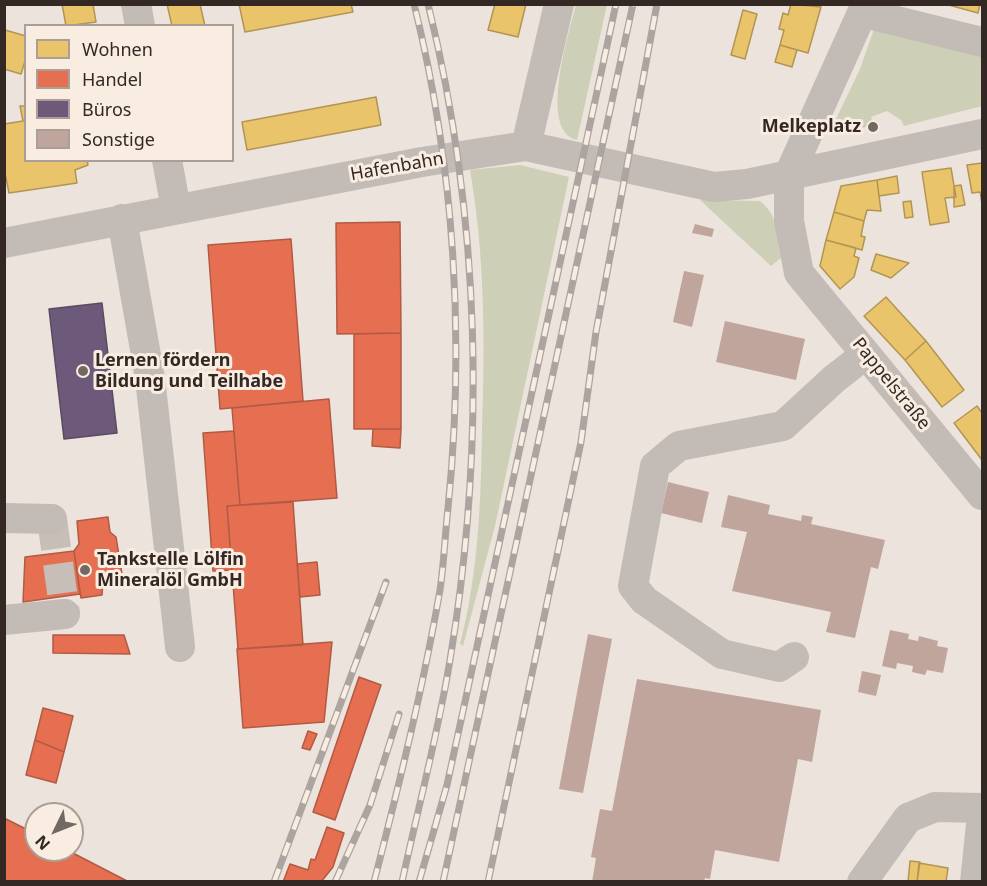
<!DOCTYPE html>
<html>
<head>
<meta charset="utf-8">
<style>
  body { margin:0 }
  #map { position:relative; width:987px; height:886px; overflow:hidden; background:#ebe3dc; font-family:"Noto Sans",sans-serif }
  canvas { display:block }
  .frame { position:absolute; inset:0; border:6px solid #332824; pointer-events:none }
  .legend { position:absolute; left:24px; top:24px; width:210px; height:138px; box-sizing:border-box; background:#f9ede2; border:2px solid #aa9e96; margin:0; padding:8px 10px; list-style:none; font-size:18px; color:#332824 }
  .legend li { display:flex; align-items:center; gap:12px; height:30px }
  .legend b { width:30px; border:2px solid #aa9e96 }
  .north { position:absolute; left:24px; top:802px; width:60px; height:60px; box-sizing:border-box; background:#f9ede2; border:2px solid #aa9e96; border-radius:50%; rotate:227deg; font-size:16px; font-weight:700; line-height:24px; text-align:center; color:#332824 }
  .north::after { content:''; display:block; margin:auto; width:21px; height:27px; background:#736964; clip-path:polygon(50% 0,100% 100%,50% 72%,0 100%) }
</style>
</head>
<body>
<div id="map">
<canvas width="987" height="886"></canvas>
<div class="frame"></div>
<ul class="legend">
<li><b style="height:16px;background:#e9c46a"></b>Wohnen</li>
<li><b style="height:16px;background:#e76f51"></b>Handel</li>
<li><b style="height:16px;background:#6d597a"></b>Büros</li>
<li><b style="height:16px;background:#c0a59d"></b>Sonstige</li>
</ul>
<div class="north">N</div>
</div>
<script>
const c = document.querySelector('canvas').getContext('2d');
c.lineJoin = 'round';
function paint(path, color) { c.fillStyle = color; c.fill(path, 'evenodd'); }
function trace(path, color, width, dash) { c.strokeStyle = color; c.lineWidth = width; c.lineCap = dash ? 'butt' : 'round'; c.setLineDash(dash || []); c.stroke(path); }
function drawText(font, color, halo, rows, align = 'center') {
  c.font = font + ' "Noto Sans",sans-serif'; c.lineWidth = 6; c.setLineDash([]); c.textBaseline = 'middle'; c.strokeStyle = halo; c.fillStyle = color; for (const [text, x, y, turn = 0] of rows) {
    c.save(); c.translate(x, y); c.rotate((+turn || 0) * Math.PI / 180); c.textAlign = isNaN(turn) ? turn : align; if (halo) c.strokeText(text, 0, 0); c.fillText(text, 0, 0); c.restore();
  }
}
const green = new Path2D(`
  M576,5h31l-30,135c-40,-9 -7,-111 -1,-135z
  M874,29l108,26v51l-78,20 -3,-6 -14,-9 -16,6 2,6c-10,6 -24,11 -35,7l-2,-11 24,-50z
  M520,165l49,12 -74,349 -32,120 -3,-2c18,-68 21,-143 22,-214 3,-87 3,-174 -12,-260z
  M700,200l60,1c21,17 15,35 21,57l-10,8z`);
const homes = new Path2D(`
  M62,4h31l3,18 -30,4z
  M167,4h33l5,22h-33z
  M239,4h112l2,8 -108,20z
  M495,4h31l-8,33 -30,-7z
  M791,4l30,3 -13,46 -28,-8 4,-15 -5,-1 4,-16 5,2z
  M945,4h35l-2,9z
  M743,10l14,4 -12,45 -14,-4z
  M5,30l21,6v22l-5,16 -17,-5z
  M780,45l17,5 -5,17 -17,-5z
  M376,97l5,28 -134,25 -5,-28z
  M20,106h6v54h61l1,5 -13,5 2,13 -68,10 -5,-25v-44l19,-3z
  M982,163v41l-2,-12 -8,1 -5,-28z
  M951,168l5,29 -11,1 4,24 -19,3 -8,-53z
  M897,176l2,17 -20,3 -2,-16z
  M877,180l4,31 -14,-1 -3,11 -30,-9 7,-26z
  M961,185l4,20 -11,2v-21z
  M911,201l2,16 -8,1 -2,-16z
  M834,212l30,9 -3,15 4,1 -3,13 -36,-10z
  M826,240l30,8 -2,8 5,2 -5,19 -14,12 -20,-23z
  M876,254l33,9 -18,15 -20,-8z
  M886,297l40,44 -21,19 -41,-44z
  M926,341l38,49 -22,17 -37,-47z
  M977,406l5,7v47l-28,-37z
  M910,861l10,1 -3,20h-9z
  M919,863l29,5 -2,14h-29z`);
const shops = new Path2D(`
  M400,222l1,111 -64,1 -1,-111z
  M291,239l12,162 -83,8 -12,-164z
  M401,333v96h-47v-95z
  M329,399l8,99 -97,7 -8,-97z
  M373,429h28l-1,19 -28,-2z
  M234,431l6,74 -13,1 5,64 -19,1 -10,-138z
  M293,502l10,143 -65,4 -11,-143z
  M108,517l2,15 6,5 6,37 -8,8h-11l-1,13 -21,3 -7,-47 5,-7 -2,-23z
  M74,551l6,43 -57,8 2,-45z
  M317,562l3,33 -20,2 -3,-33z
  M53,635h71l6,19 -77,-1z
  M332,642l-8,80 -81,6 -6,-79z
  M359,677l22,8 -46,135 -22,-8z
  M43,708l30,8 -9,36 -29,-12z
  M308,731l9,3 -7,16 -8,-2z
  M35,740l29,12 -8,31 -30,-8z
  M4,818l32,16v16h31l62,32h-125z
  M327,827l17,6 -11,34 -12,15h-38l7,-18 18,6 3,-11 4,1z`);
const offices = new Path2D(`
  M102,303l15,130 -53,6 -15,-130z`);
const building = new Path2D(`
  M695,224l19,5 -2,8 -20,-4z
  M684,271l20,4 -12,52 -19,-5z
  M725,321l80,18 -9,41 -80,-18z
  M668,482l41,10 -7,31 -41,-10z
  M728,495l42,10 -2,9 33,7 1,-6 11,2 -2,7 74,16 -7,29 -7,-2 -16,71 -29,-6 5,-20 -99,-21 15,-59 -26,-5z
  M890,630l19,4 -1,5 10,2 1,-5 19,5 -1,5 11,2 -5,25 -16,-3 -2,5 -13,-3 1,-6 -16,-3 -1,6 -14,-3z
  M588,634l24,5 -29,154 -24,-4z
  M862,671l19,4 -5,21 -18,-4z
  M637,679l184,31 -9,52 -14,-3 -19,103 -64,-12 -5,29 -5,-1 -1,4h-112l4,-24 -5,-1 9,-48 12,2z`);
const minorTunnel = new Path2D(`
  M52,519l13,95`);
const minor = new Path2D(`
  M136,4l4,22
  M866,4l-77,171v46l10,52 183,222
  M864,13l118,29
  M526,146l33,-142
  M167,160l9,49
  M122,219l28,159 30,269
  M4,243l418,-81 104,-16 188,41 33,-3 235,-50
  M4,518l48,1
  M4,620l61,-6
  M794,657l-15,10 -57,-13 -78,-54 -11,-14 22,-120 24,-20 104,-20 51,-47 32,-25
  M862,882l46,-64 27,-11 47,1
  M975,882l7,-67`);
const rail = new Path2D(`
  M274,882l112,-300
  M335,882l35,-77 29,-91
  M374,882c25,-97 49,-194 66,-292 4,-27 5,-55 8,-82 17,-167 7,-340 -34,-504
  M402,882c16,-74 36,-148 48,-222 36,-216 31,-442 -22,-656
  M419,882l28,-97 169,-781
  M443,882l190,-878
  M488,882l93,-440 15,-110 61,-328`);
const markers = [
  [873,127,6,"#736964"],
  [83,371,6,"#736964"],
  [85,570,6,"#736964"]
];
const poiNames = [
  ["Melkeplatz",861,127,"right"],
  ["Lernen fördern",95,361],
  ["Bildung und Teilhabe",95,382],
  ["Tankstelle Lölfin",97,560],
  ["Mineralöl GmbH",97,581]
];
const streetNames = [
  ["Hafenbahn",397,167,-10],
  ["Pappelstraße",891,384,51]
];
paint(green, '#cdd0b6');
paint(homes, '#e9c46a');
trace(homes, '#b29555', 1.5);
paint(shops, '#e76f51');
trace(shops, '#b15a44', 1.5);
paint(offices, '#6d597a');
trace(offices, '#5c4a60', 1.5);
paint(building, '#c0a59d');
trace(minorTunnel, '#c6beb7', 30, [30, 15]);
trace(minor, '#c3bbb6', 30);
trace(rail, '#aba4a0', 7);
trace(rail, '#f9ede2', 4.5, [14]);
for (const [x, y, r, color] of markers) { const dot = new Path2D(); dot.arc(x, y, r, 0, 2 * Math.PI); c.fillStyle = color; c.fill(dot); trace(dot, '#f9ede2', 2); }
drawText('bold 18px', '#332824', '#f9ede2', poiNames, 'left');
drawText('18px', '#332824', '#f9ede2', streetNames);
</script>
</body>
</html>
